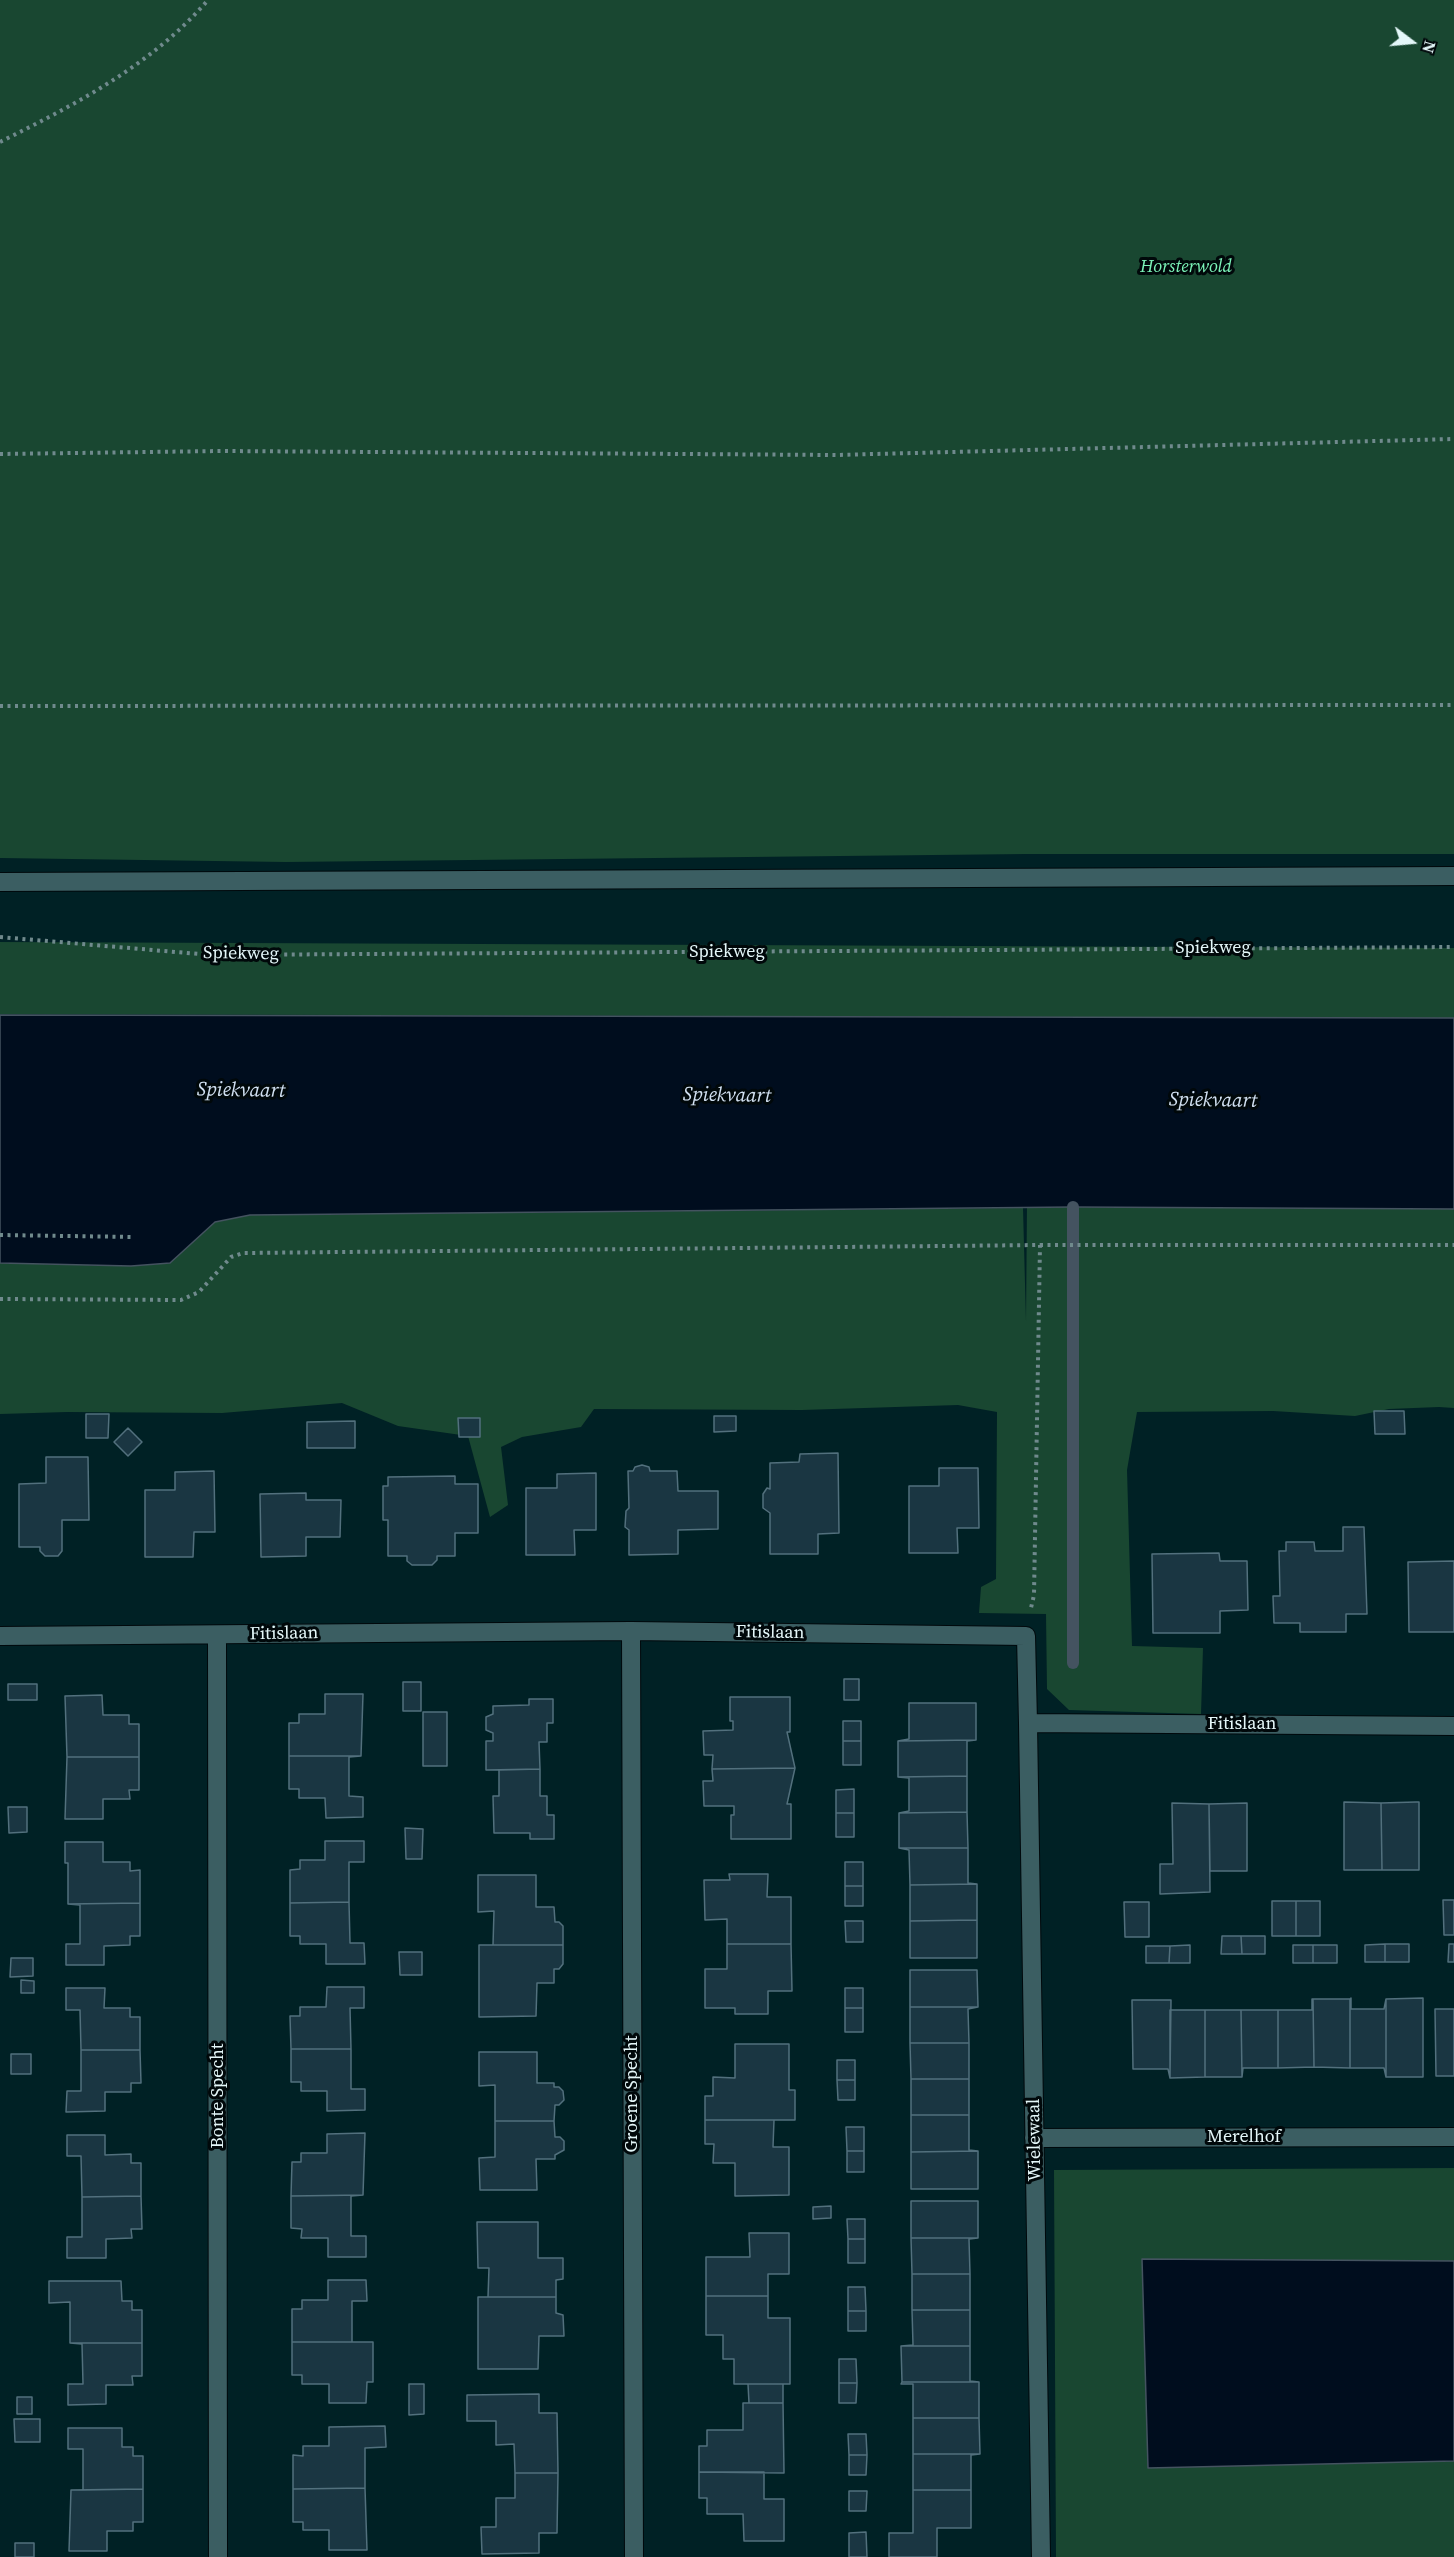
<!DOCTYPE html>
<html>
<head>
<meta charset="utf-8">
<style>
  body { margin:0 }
  #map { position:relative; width:1454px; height:2557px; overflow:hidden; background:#002125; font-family:"Source Serif 4",serif }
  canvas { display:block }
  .north { position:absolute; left:1382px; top:12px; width:60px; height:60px; -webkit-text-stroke:4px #00080a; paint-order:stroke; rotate:106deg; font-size:16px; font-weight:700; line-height:24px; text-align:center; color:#e4f7f9 }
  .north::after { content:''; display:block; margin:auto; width:21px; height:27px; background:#e4f7f9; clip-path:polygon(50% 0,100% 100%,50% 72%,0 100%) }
</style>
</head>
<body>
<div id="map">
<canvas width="1454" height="2557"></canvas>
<div class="north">N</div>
</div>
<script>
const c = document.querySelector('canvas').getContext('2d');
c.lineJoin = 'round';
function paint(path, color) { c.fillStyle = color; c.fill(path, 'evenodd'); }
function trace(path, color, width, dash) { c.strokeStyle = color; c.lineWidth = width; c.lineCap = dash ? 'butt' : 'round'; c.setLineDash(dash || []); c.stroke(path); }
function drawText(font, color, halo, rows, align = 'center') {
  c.font = font + ' "Source Serif 4",serif'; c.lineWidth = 6; c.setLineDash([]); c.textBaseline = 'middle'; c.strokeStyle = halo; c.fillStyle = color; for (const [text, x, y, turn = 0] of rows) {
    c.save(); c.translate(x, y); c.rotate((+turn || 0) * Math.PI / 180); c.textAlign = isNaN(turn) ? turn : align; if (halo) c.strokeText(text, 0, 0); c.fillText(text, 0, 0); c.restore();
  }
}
const green = new Path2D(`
  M0,0h1454v854h-428l-740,8 -286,-4z
  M0,942l1454,6v70l-1454,-4z
  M1027,1204l46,3 381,2v199l-15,-1 -50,2 -34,7 -82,-5 -136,1 -10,58 5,176 71,2 -2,66 -132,-4 -22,-21 -1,-75 -67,-1 2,-26 15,-8 1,-167 -39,-7 -156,5 -208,-1 -13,18 -59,10 -21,10 7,58 -18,12 -22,-81 -70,-10 -56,-23 -120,10 -155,-1 -67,2v-151l131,3 39,-3 45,-41 35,-7 773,-7 3,113z
  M1454,2168v389h-398l-2,-387z`);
const water = new Path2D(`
  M0,1015l1454,3v191l-381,-2 -823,8 -35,7 -45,41 -39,3 -131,-3z
  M1142,2259l312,2v200l-306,7z`);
const stream = new Path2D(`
  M1073,1207v456`);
const building = new Path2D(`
  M1374,1411h30l1,23h-30z
  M86,1414h23l-1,24h-22z
  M714,1416h22v15l-22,1z
  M458,1418h22v19h-21z
  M355,1421v27h-48v-26z
  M128,1428l14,14 -14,14 -14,-14z
  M838,1453l1,80 -21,1v20h-48v-41l-7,-5v-14l4,-6 3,1v-26l29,-1 1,-8z
  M46,1457h42l1,63h-27v31l-4,5h-13l-5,-5v-4h-21v-63l27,-1z
  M642,1465l7,2 1,4h27l1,20h40v38l-40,1v24l-49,1v-25l-4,-3 1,-16 3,-3 -1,-37h5l2,-4z
  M939,1468h39l1,60h-22l1,25h-49v-67h30z
  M214,1471l1,61h-21l-1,25h-48v-67h30v-18z
  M596,1473v57h-22l1,25h-49v-67h31v-14z
  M455,1476v8h23v49h-23v23h-18v4l-5,5h-20l-5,-4v-5h-19v-36h-5v-34h5v-9z
  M306,1493v7h35l-1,37h-34v19l-45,1 -1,-63z
  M1343,1527h21l3,87h-21v18h-46v-9h-26l-1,-27h7l-1,-45h7v-9h28l1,9h28z
  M1219,1553l1,8h27l1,49 -28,1v22h-67l-1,-79z
  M1454,1561v71h-45l-1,-70z
  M844,1679h15v21h-15z
  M403,1682h18v29h-18z
  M8,1684h29v16h-29z
  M325,1694h38l-2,62h-72v-33h10v-9h26z
  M102,1695l1,20h26v9h10v33h-72l-2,-61z
  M730,1697h60v35h-3l8,36 -83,1 1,-14h-9l-1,-24 30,-1v-9h-3z
  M529,1699h24v24h-6v19h-8l1,27 -54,1v-29h7v-8l-7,-3v-13l7,-3v-8l36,-1z
  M909,1703h67v37l-78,1 11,-2z
  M423,1712h24v54h-24z
  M843,1721h18v20h-18z
  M976,1740l-9,1v35l-69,1v-36z
  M843,1741h18v24h-18z
  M289,1756h72l-12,1v39l14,1v20l-37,1 -1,-20h-26v-9h-10z
  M67,1757h72v33h-10l1,9h-27v20h-38z
  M795,1768l-8,36h4v35h-60v-24h3v-9h-30l-1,-25h10l-1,-12z
  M540,1769v27h7v19h7v24h-24v-6h-36l-1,-37h6v-26z
  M967,1776v36l-68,1 10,-2v-33l-11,-1z
  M854,1789v24h-18v-23z
  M1344,1802l37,1 1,67h-38z
  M1416,1802h3v68h-37l-1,-67z
  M1172,1803l37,1 1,88 -50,2v-30h13z
  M1247,1803v68h-37l-1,-67z
  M8,1807h19v25l-18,1z
  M967,1812l1,36h-69v-35z
  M836,1813h18v24h-18z
  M405,1828l18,1 -1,30h-16z
  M325,1841h39v21h-15v40l-59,1v-33l10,-1v-9h25z
  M65,1842h38v20h27v9l10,-1v33l-72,1v-41h-3z
  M899,1848h69v35l9,1 -67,1 -1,-35z
  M845,1862h18v24h-18z
  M729,1874h39l-1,23h24v47h-64v-25l-22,1 -1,-40h26z
  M478,1875h58v32h18l1,15h4l4,4v19h-70l1,-34 -16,1z
  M977,1884v36l-67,1v-36z
  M845,1886h18v20h-18z
  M1443,1900h11v35h-10z
  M1272,1901h24v35h-24z
  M1296,1901h24v35h-24z
  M349,1902l1,41h14l1,21h-39v-20h-26v-8h-10v-33z
  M1124,1902h25v35h-24z
  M140,1903v33h-10v9l-26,1v19h-38v-21h14v-39l-12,-1z
  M977,1920v38h-67v-37z
  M845,1921h18v21h-17z
  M1222,1936h19l1,18h-21z
  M1241,1936h24v18h-23z
  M727,1944h64l1,47h-24v23h-33v-6h-30v-39h22z
  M1385,1944v18h-20v-17z
  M1385,1944h24v18h-24z
  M1449,1944h5v18h-6z
  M479,1945h84v19l-4,5h-5v14h-17l-1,33 -57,1z
  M1190,1945v18h-21l1,-17z
  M1293,1945h20v18h-20z
  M1313,1945h24v18h-24z
  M1146,1946h24l-1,17h-23z
  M399,1952h23v23h-22z
  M11,1958h22v18l-23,1z
  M910,1970h67l1,37h-68z
  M21,1980l13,1v12h-13z
  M327,1987h37v21h-14l1,41h-60l-1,-33h10v-9h26z
  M66,1988h39l-1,20h26v9h10v33h-59l-1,-40h-14z
  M845,1988h18v20h-18z
  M1351,1998v11h33l2,-10v78l-2,-9h-34v-69z
  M1423,1998v79h-37v-78z
  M1312,1999h1l1,68 -36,1v-58h34z
  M1313,1999h37v69l-36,-1z
  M1132,2000h39l-1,78 -2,-9h-35z
  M910,2007h68l-10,2 1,34h-59z
  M845,2008h18v24h-18z
  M1435,2009h19v67h-18z
  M1170,2010h35v67l-35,1z
  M1205,2010h36l1,67h-37z
  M1241,2010h37v58h-35l-1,9z
  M910,2043h59v36h-58z
  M735,2044h54v46h6v30h-90v-24h8v-19l22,1z
  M291,2049h60v40h14v21l-38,1v-20h-26v-9h-10z
  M81,2050h59l1,33h-10v9h-26v19l-39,1 1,-21h14z
  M479,2052h58v31h17v4h5l4,4 1,9 -5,5h-4l-1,16h-59v-36l-16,1z
  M11,2054h20v20h-20z
  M837,2060h18v20h-18z
  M911,2079h58v36h-58z
  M837,2080h18v20h-17z
  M911,2115h58v35l9,1 -67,1z
  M705,2120h69l-1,27h16v48l-54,1v-33h-22l1,-19h-9z
  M495,2121h59l1,16h5l4,4v9l-9,5v4h-19l1,31h-57l-1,-32 16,-1z
  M846,2127h18v24h-17z
  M365,2133l-2,62 -72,1 1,-34h9v-9h26v-19z
  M67,2135h38v20l26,-1v9h10v33l-59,1 -1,-41h-14z
  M847,2151h17v21h-17z
  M978,2151v38h-67v-37z
  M363,2195l-12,1v40h15v21h-38v-19h-27l1,-9 -11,-1v-32z
  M141,2196l1,33h-11l1,9 -26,1v19h-39v-21h15v-40z
  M911,2201h67v37h-67z
  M831,2206v12l-18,1v-12z
  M847,2219h18v20h-17z
  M477,2222h61v36h25v21l-7,1v17h-68l1,-29h-11z
  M749,2233h40v41h-21v22h-62v-39h44z
  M911,2238h67l-9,1 1,35h-58z
  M848,2239h17v24h-17z
  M912,2274h58v36h-58z
  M328,2280h38l1,21h-15v41h-60v-33h10v-9h26z
  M49,2281h72l1,20h10v9h10v33h-72v-41l-21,1z
  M848,2287h17l1,24h-18z
  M706,2296h62v22h22v66h-56v-25h-11v-24h-17z
  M478,2297h78v16l7,2 1,21h-25l-1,33h-60z
  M912,2310h58v36h-69l12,-1z
  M848,2311h18v20h-18z
  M292,2342h81v40h-6l-1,21h-37v-19h-27v-9h-10z
  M70,2343h72v33h-10l1,9h-27v19l-38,1v-21h15l-1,-40z
  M901,2346h69v35l9,1h-77z
  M839,2359h17l1,24h-18z
  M902,2382h77v36h-66v-34h-12z
  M839,2383h18l-1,20h-17z
  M409,2384h15v30l-15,1z
  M748,2384h35v19h-34z
  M539,2394v19h18l1,60h-43l-1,-29 -18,1v-24h-29v-26z
  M17,2397h15v17h-15z
  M743,2403h40l1,70 -85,-1v-26h8v-16h36z
  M913,2418h66l1,36h-67z
  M14,2419h26v23h-25z
  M385,2426l1,21 -21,1v40l-72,1v-34l10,1v-10h26v-19z
  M68,2428h54v19h11v9h10v33l-60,1v-41h-15z
  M848,2434h18l1,21h-18z
  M913,2454h67l-9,1v35h-58z
  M849,2455h18l-1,20h-17z
  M699,2472h65v27h20v42h-40l-1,-27h-36v-16h-8z
  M515,2473h43l-1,60h-18v20l-57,1 -1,-27h15v-29h19z
  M365,2488l2,62h-38v-20h-26v-8h-10v-33z
  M143,2489v33h-10v9h-26v20h-38l2,-61z
  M913,2490h58v38h-34v29h-48v-24h24z
  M849,2491h18l-1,20h-17z
  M866,2532l1,25h-18v-24z
  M15,2543h19v14h-19z`);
const path = new Path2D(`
  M0,142c76,-38 152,-77 208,-142
  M0,454l221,-3 615,4 618,-16
  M0,706l1454,-1
  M0,937l211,18 1243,-8
  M0,1235l134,2
  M1040,1245h414
  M0,1299l181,1 18,-8 32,-35 12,-4 797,-8 -6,350 -3,13`);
const minor = new Path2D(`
  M631,1631l3,926
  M217,1635l1,922
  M0,1636l631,-5 395,5 2,87 426,3
  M1028,1723l13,834
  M1034,2138l420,-1`);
const secondary = new Path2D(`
  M0,882l1454,-6`);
const parkNames = [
  ["Horsterwold",1186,267]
];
const streetNames = [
  ["Spiekweg",1213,948],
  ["Spiekweg",727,952],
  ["Spiekweg",241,954,1],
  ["Fitislaan",770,1633,1],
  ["Fitislaan",284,1634,-1],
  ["Fitislaan",1242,1724],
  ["Groene Specht",632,2094,-90],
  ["Bonte Specht",218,2096,-90],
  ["Merelhof",1244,2137],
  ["Wielewaal",1035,2140,-91]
];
const waterNames = [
  ["Spiekvaart",241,1091,1],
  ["Spiekvaart",727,1096,1],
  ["Spiekvaart",1213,1101,1]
];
paint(green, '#194731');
paint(water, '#000d1e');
trace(water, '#445360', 1.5);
trace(stream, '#445360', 12);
paint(building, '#1a3642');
trace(building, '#52707d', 1.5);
trace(minor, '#00090c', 20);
trace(secondary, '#00090c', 20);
trace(path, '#708a8d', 4, [3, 4.5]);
trace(minor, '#3b5e62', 18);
trace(secondary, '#3b5e62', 18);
drawText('italic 18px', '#7bf3b8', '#00080a', parkNames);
drawText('18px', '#e4f7f9', '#00080a', streetNames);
drawText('italic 20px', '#d2e1f2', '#00080a', waterNames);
</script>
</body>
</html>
